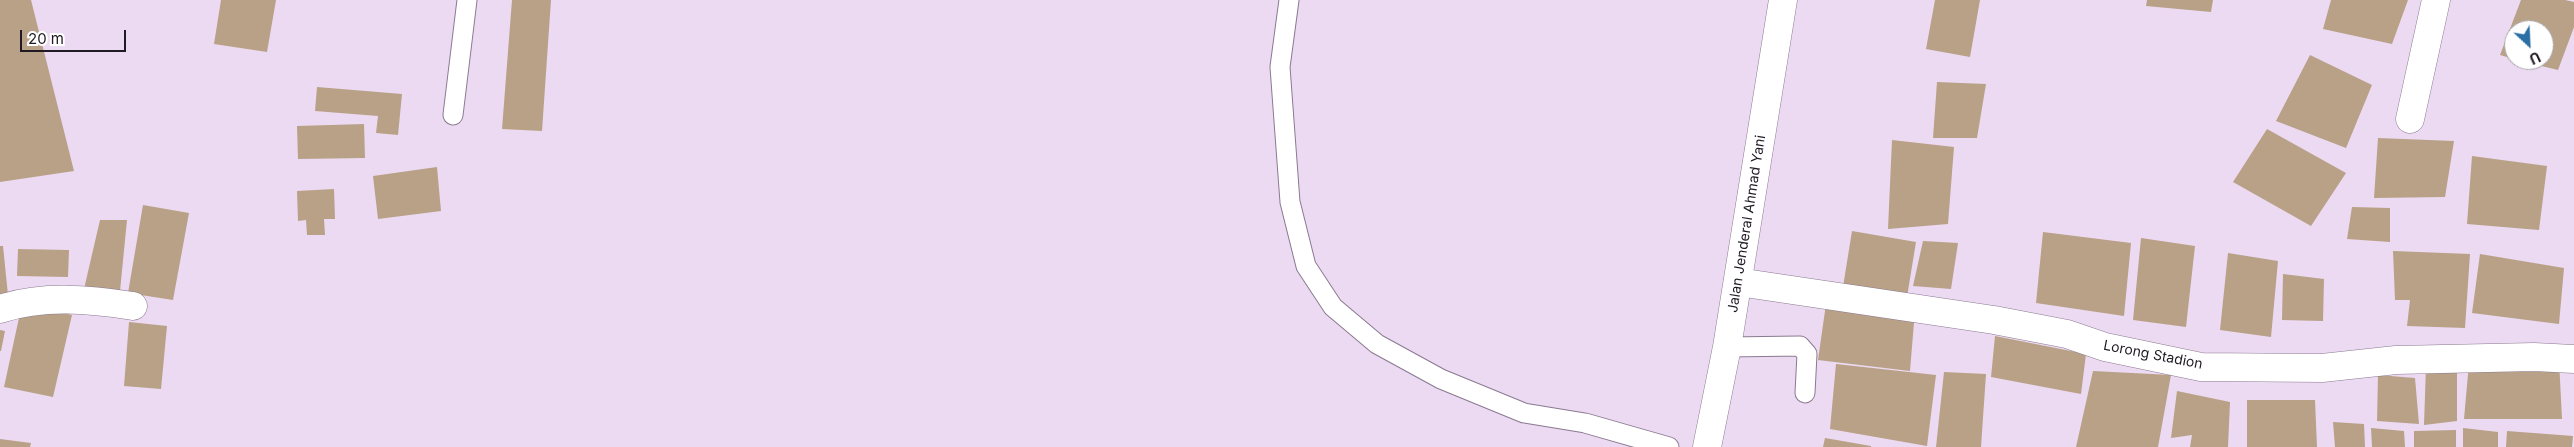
<!DOCTYPE html>
<html>
<head>
<meta charset="utf-8">
<style>
  body { margin:0 }
  #map { position:relative; width:2574px; height:447px; overflow:hidden; background:#ecdaf2; font-family:Inter,sans-serif }
  canvas { display:block }
  .north { position:absolute; left:2504px; top:20px; width:50px; height:50px; box-sizing:border-box; background:#fff; border:1px solid #a6a3a7; border-radius:50%; rotate:155deg; font-size:14px; font-weight:700; line-height:20px; text-align:center; color:#201a22 }
  .north::after { content:''; display:block; margin:auto; width:18px; height:22px; background:#2b6fa4; clip-path:polygon(50% 0,100% 100%,50% 72%,0 100%) }
  .scale { position:absolute; left:20px; top:30px; width:106px; height:22px; box-sizing:border-box; border:2px solid #201a22; border-top:0; padding-left:6px; font-size:15px; line-height:18px; white-space:nowrap; color:#201a22; -webkit-text-stroke:4px #fff; paint-order:stroke }
</style>
</head>
<body>
<div id="map">
<canvas width="2574" height="447"></canvas>
<div class="north">U</div>
<div class="scale">20 m</div>
</div>
<script>
const c = document.querySelector('canvas').getContext('2d');
c.lineJoin = 'round';
function paint(path, color) { c.fillStyle = color; c.fill(path, 'evenodd'); }
function trace(path, color, width, dash) { c.strokeStyle = color; c.lineWidth = width; c.lineCap = dash ? 'butt' : 'round'; c.setLineDash(dash || []); c.stroke(path); }
function drawText(font, color, halo, rows, align = 'center') {
  c.font = font + ' Inter,sans-serif'; c.lineWidth = 5; c.setLineDash([]); c.textBaseline = 'middle'; c.strokeStyle = halo; c.fillStyle = color; for (const [text, x, y, turn = 0] of rows) {
    c.save(); c.translate(x, y); c.rotate((+turn || 0) * Math.PI / 180); c.textAlign = isNaN(turn) ? turn : align; if (halo) c.strokeText(text, 0, 0); c.fillText(text, 0, 0); c.restore();
  }
}
const building = new Path2D(`
  M0,0h31l43,171 -74,11z
  M221,0h55l-9,52 -53,-8z
  M512,0h39l-9,131 -40,-2z
  M1935,0h45l-10,57 -44,-8z
  M2147,0h66l-2,12 -65,-6z
  M2331,0h77l-16,44 -69,-15z
  M2521,0h44l9,2v25l-16,43 -37,-9 23,-1v-30h-30v29l-14,-4z
  M2310,55l62,30 -26,63 -70,-27z
  M1937,82l49,2 -9,54h-44z
  M317,87l85,7 -4,41 -22,-2 2,-17 -63,-5z
  M364,124l1,34 -67,1 -1,-33z
  M2267,129l79,44 -35,53 -78,-44z
  M2378,138l76,3 -9,56 -71,1z
  M1892,140l62,7 -6,77 -60,5z
  M2472,156l75,10 -8,64 -72,-6z
  M437,167l4,44 -63,8 -5,-43z
  M334,189l1,30h-11l1,16h-18l-1,-15 -8,1 -1,-30z
  M143,205l46,8 -16,87 -45,-7z
  M2352,207l38,1v34l-43,-3z
  M100,220h27l-7,71 -36,-2z
  M1852,231l64,11 -10,61 -64,-10z
  M2043,232l88,11 -7,73 -88,-13z
  M2141,238l54,8 -9,81 -53,-7z
  M1923,241l35,2 -7,46 -38,-3z
  M0,246h3l5,49 -8,1z
  M18,249l51,1 -1,27 -51,-1z
  M2393,251l77,3 -5,74 -58,-2 3,-26h-15z
  M2228,253l50,8 -7,76 -51,-7z
  M2480,254l84,14 -5,56 -87,-11z
  M2283,274l41,5 -1,42 -41,-1z
  M22,304l50,11 -19,82 -49,-10z
  M1826,304l89,6 -5,61 -92,-11z
  M129,322l38,4 -6,63 -37,-3z
  M0,330l5,1 -4,20h-1z
  M1995,336l91,18 -5,40 -90,-17z
  M2559,360l3,59h-98l5,-56z
  M1836,364l100,11 -9,71 -97,-17z
  M2426,366l31,1v54l-33,4z
  M2093,371l78,4 -13,72h-82z
  M1944,372l42,2 -5,73h-45z
  M2378,375l37,3 4,46 -42,-3z
  M2177,391l53,11 -2,45h-38l2,-12 -21,3z
  M2247,400h68l2,47h-70z
  M2333,422l31,2 1,23h-30z
  M2371,428l33,3 1,16h-33z
  M2463,428l35,4v15h-35z
  M2456,430v17h-42v-16z
  M2507,431l66,5 -1,11h-66z
  M1825,438l46,8v1h-48z
  M0,439l31,4 -1,4h-30z`);
const lane = new Path2D(`
  M1289,0l-9,67 10,135 16,64 27,41 44,37 64,35 83,34 61,10 84,24
  M453,115l14,-115
  M1727,347l73,-1 7,8 -2,39`);
const street = new Path2D(`
  M2410,119l26,-119
  M1738,282l256,38 73,14 38,13 96,20 121,1 74,-8 138,-3 40,2
  M0,309c43,-14 89,-10 133,-3`);
const highway = new Path2D(`
  M1707,447l20,-100 56,-347`);
const streetNames = [
  ["Jalan Jenderal Ahmad Yani",1747,224,-81],
  ["Lorong Stadion",2153,355,11]
];
paint(building, '#b8a186');
trace(lane, '#8a7a90', 21);
trace(street, '#8a7a90', 29);
trace(highway, '#8a7a90', 29);
trace(lane, '#fff', 19);
trace(street, '#fff', 28);
trace(highway, '#fff', 28);
drawText('14px', '#201a22', '#fff', streetNames);
</script>
</body>
</html>
